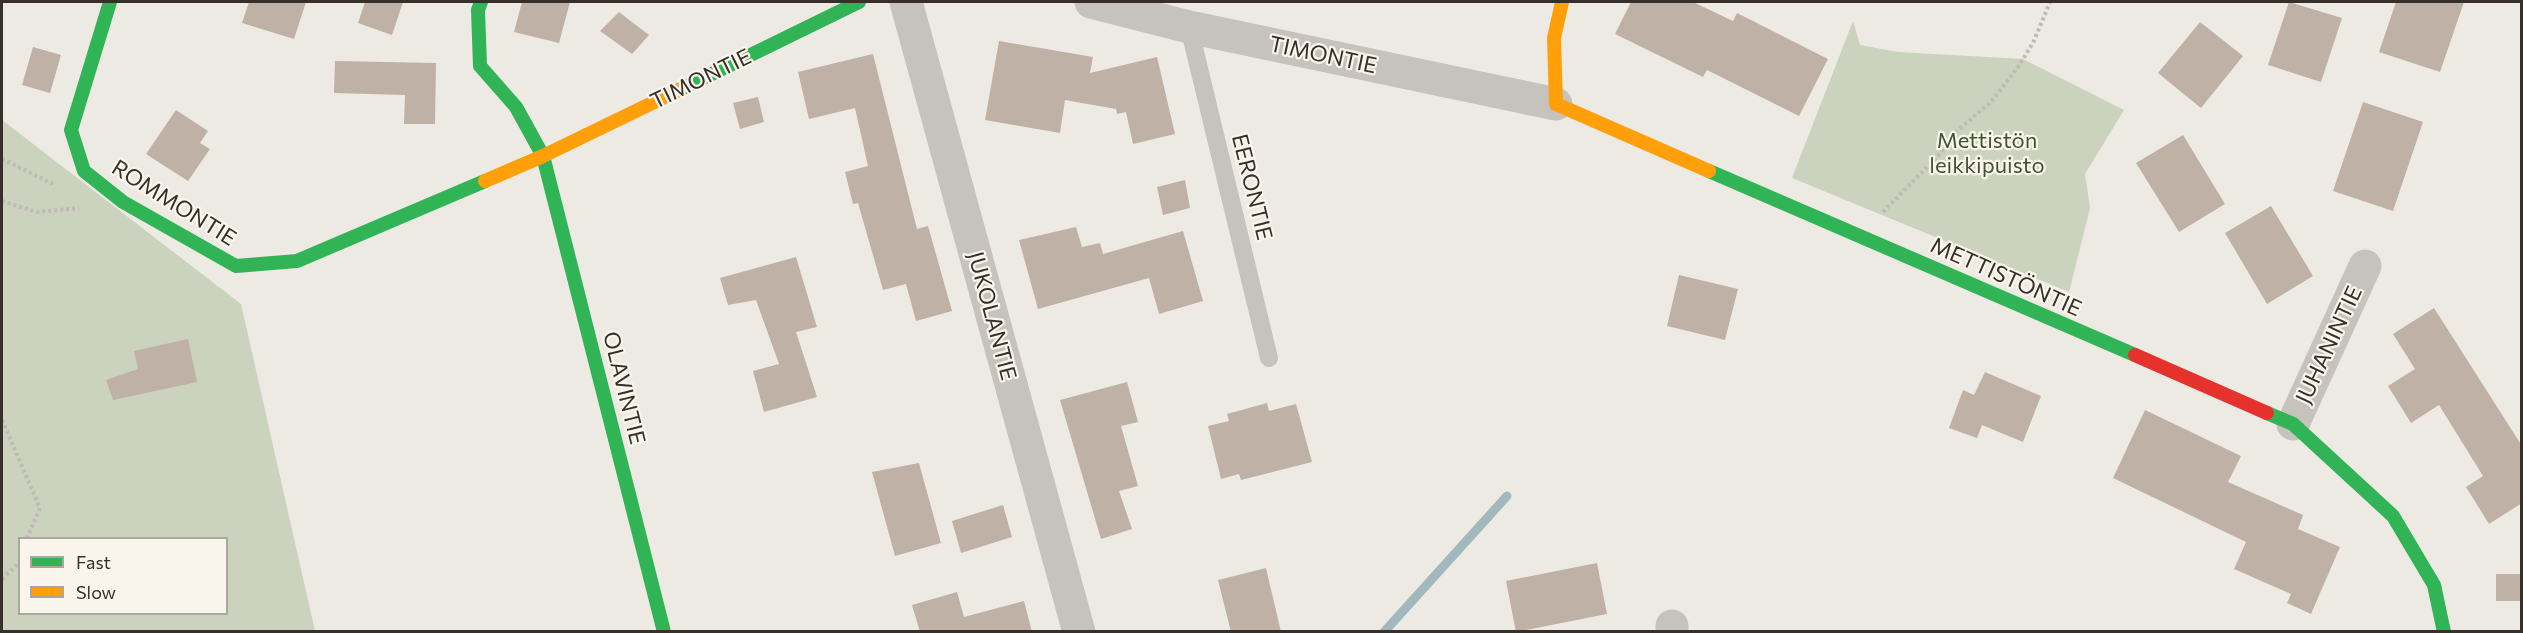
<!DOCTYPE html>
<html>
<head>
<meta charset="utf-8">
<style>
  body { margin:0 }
  #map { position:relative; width:2523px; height:633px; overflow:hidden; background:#edeae3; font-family:Commissioner,sans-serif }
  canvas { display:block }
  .frame { position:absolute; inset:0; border:3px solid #37302a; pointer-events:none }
  .legend { position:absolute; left:18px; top:537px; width:210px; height:78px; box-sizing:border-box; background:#f9f5ec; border:2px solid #aba69e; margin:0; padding:8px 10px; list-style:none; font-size:18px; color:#37302a }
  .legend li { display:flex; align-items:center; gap:12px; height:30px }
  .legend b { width:30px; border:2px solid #aba69e }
</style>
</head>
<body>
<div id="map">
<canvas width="2523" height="633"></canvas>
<div class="frame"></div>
<ul class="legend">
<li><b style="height:8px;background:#30b455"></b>Fast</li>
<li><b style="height:8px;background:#ff9f0a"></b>Slow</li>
</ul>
</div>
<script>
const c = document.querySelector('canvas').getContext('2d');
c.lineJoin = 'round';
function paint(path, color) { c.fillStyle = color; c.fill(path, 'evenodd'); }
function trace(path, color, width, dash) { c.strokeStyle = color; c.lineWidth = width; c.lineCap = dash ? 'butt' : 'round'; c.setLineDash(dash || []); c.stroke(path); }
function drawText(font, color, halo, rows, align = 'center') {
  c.font = font + ' Commissioner,sans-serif'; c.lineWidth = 4.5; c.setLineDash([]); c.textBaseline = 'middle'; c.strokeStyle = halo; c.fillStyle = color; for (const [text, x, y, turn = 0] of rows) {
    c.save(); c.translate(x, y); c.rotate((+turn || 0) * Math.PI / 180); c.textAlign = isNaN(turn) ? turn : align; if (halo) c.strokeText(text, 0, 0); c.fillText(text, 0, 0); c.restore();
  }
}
const green = new Path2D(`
  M1853,21l7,24 38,7 125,7 101,51 -39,64 5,34 -21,84 -277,-114z
  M2,120l239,184 74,327h-313zM20,538h206v76h-206z`);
const stream = new Path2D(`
  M1384,632l123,-136`);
const building = new Path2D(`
  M249,2h57l-12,37 -52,-16z
  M365,2h38l-11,33 -34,-12z
  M522,2h48l-11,41 -45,-11z
  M1631,2h62l40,19 4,-8 91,46 -29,57 -92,-46 -4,7 -88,-43z
  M2289,2l53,16 -21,64 -53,-17z
  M2396,2h68l-24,70 -61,-20z
  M619,12l30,23 -17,19 -32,-23z
  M2200,22l43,34 -42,52 -43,-35z
  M999,41l94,16 -3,16 67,-16 18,77 -42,10 -7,-32 -9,2 -1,-5 -51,-9 -5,33 -75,-13z
  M33,47l28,8 -11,38 -28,-8z
  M873,54l44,175 11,-3 24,85 -36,10 -10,-37 -23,6 -25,-87 -5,1 -8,-32 23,-6 -13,-58 -46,11 -11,-47z
  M335,61l101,2 -1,61h-31l1,-29 -71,-2z
  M758,97l6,25 -24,7 -7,-26z
  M2363,102l60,20 -30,89 -60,-20z
  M176,110l32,21 -8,12 10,6 -22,32 -42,-27z
  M2183,135l42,69 -46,28 -43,-69z
  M1185,180l5,28 -27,7 -6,-28z
  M2271,206l42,70 -46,28 -42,-71z
  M1076,227l6,20 18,-4 3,11 80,-23 20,70 -44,13 -10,-36 -111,31 -19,-69z
  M796,257l21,70 -21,5 21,65 -53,15 -11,-41 26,-7 -23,-64 -28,5 -8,-27z
  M1679,275l59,14 -13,51 -58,-14z
  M2434,308l88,138v57l-33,21 -23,-37 17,-11 -44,-71 -28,18 -23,-37 27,-17 -22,-35z
  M188,339l9,43 -84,18 -7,-20 32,-11 -4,-18z
  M1985,372l56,24 -18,46 -41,-17 -5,13 -28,-10 14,-38 11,5z
  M1127,382l11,40 -17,4 17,60 -19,5 13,38 -31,10 -41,-139z
  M1267,403l2,8 27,-7 16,58 -71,18 -2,-6 -18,5 -13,-53 21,-5 -2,-7z
  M2145,410l96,46 -13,26 75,33 -5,14 42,18 -29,67 -24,-11 4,-9 -57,-25 12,-27 -133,-64z
  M919,463l22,80 -46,13 -23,-84z
  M1003,505l9,32 -51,16 -9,-32z
  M1597,563l10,51 -91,18 -10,-51z
  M1266,568l15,64h-50l-13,-52z
  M2496,574h26v27h-26z
  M957,592l7,25 60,-16 8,31h-112l-8,-27z`);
const path = new Path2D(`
  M2,159l53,26
  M2,201l35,11 42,-4
  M1883,212l57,-58 12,-19 39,-33 27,-35 15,-24 17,-41
  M2,420l38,88 -13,30
  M2,579l18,-17`);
const lane = new Path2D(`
  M1189,27l80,331`);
const street = new Path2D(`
  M906,2l173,630
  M1091,2l98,25 367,77
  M2293,424l72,-158
  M1672,626v6`);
const fast = new Path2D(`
  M110,2l-39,128 13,41 39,31 113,64 61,-5 188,-80
  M481,2l-3,8 2,56 36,41 27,49 121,476
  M679,90l180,-88
  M1709,171l426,184
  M2267,413l26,11 100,92 41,69 10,47`);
const slow = new Path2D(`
  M1562,2l-8,36 2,66 153,67
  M485,181l58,-25 136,-66`);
const jam = new Path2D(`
  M2135,355l132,58`);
const streetNames = [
  ["TIMONTIE",1323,55,12],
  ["TIMONTIE",701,79,-26],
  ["EERONTIE",1252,187,76],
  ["ROMMONTIE",174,203,32],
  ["METTISTÖNTIE",2006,277,24],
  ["JUKOLANTIE",992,316,75],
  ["JUHANINTIE",2329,345,-65],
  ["OLAVINTIE",624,388,76]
];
const parkNames = [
  ["Mettistön",1987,141],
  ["leikkipuisto",1987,166]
];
paint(green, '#cbd2be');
trace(stream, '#a1b8bc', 9);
paint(building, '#bfb1a6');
trace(path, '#bfbbb4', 4, [3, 3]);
trace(lane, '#c6c2bc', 18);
trace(street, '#c6c2bc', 33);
trace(fast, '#30b455', 14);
trace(slow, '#ff9f0a', 14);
trace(jam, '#e5322d', 14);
drawText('22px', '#37302a', '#f9f5ec', streetNames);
drawText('22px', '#415330', '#f9f5ec', parkNames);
</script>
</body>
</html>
